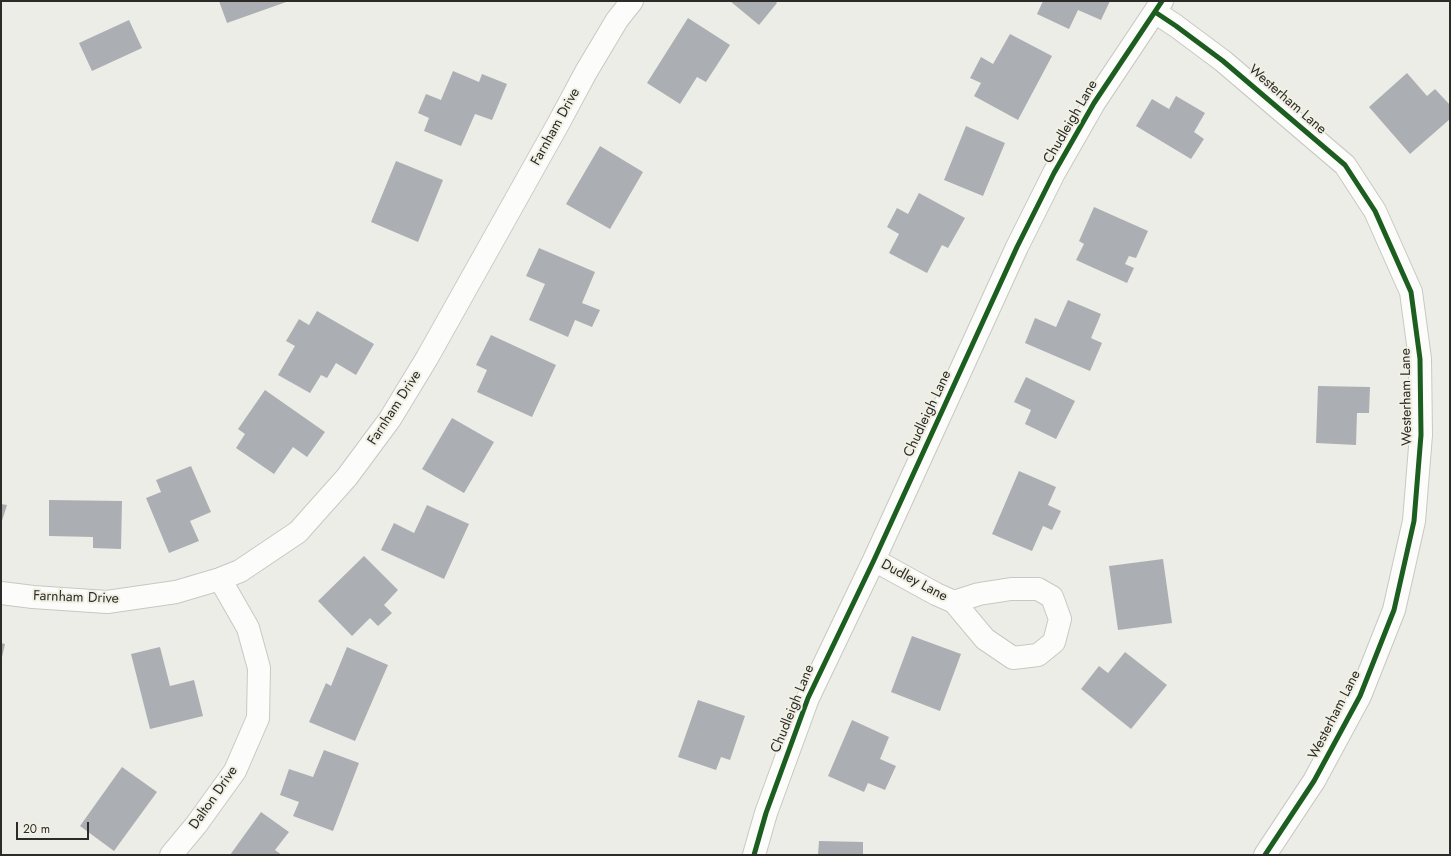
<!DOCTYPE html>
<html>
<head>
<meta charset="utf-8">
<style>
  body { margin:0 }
  #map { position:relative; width:1451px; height:856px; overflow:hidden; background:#edede7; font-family:Jost,sans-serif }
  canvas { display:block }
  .frame { position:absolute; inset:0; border:2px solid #2c2b27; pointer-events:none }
  .scale { position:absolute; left:16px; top:822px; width:73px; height:18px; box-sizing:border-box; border:2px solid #2c2b27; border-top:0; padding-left:5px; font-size:12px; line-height:14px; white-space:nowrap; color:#2c2b27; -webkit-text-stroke:3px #f0f0e4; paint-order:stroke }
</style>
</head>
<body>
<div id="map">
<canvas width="1451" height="856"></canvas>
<div class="frame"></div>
<div class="scale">20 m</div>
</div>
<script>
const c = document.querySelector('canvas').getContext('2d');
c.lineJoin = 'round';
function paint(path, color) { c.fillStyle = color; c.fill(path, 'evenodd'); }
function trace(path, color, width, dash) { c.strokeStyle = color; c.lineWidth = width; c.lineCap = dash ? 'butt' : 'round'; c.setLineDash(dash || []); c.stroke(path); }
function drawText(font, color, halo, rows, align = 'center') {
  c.font = font + ' Jost,sans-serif'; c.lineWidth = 4; c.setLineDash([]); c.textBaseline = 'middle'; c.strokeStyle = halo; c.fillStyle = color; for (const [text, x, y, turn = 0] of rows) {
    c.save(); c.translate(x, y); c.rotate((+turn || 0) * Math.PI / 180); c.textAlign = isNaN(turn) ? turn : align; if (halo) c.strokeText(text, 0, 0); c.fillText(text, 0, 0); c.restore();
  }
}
const building = new Path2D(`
  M219,1h70l-62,22z
  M730,1h45l2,2 -18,22z
  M1043,1h67l-9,19 -23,-10 -9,19 -32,-15z
  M688,18l42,27 -24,37 -9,-5 -17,27 -33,-21z
  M129,20l13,28 -50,23 -13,-28z
  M1010,34l42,22 -34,64 -44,-24 7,-13 -11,-5 11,-21 12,7z
  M453,71l26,11 3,-8 25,10 -15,36 -17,-6 -14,32 -37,-15 5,-13 -11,-5 8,-19 15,6z
  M1407,73l20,23 8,-7 15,16v14l-40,35 -41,-47z
  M1176,96l29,17 -11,19 10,7 -13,20 -55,-33 16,-27 17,10z
  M966,126l39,17 -22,53 -39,-16z
  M600,146l43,26 -33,57 -44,-25z
  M396,161l47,19 -25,62 -47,-20z
  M919,193l46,25 -17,30 -6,-3 -15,28 -38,-20 10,-19 -12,-7 10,-19 11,6z
  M1094,207l54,24 -12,27 -7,-2 -4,8 9,4 -7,15 -51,-23 8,-16 -5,-3z
  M539,248l56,24 -13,31 18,7 -8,17 -17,-7 -7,17 -39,-17 16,-36 -19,-8z
  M1068,300l33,14 -10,24 11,5 -12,28 -65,-28 10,-25 21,9z
  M317,311l57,33 -18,31 -20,-12 -9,15 -6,-3 -11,18 -32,-18 17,-29 -9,-5 13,-22 10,6z
  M491,335l65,30 -24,52 -55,-25 10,-22 -11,-5z
  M1026,377l49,24 -19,38 -31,-15 6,-14 -17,-8z
  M1318,386l52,1 -1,26h-12l-1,32 -40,-2z
  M265,390l60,42 -18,25 -14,-10 -19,27 -38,-26 9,-14 -7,-5z
  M452,418l42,24 -30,51 -42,-24z
  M191,466l20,46 -21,9 9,20 -30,12 -23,-55 15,-6 -5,-12z
  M1019,471l37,16 -8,18 13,6 -9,19 -9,-4 -11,25 -40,-17z
  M49,500l73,1 -1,48 -28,-1v-11l-44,-1z
  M1,504l6,1 -6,19z
  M427,505l42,19 -25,55 -63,-29 13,-27 20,10z
  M364,556l34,34 -14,15 8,8 -14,13 -8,-8 -18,18 -34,-35z
  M1163,559l9,64 -54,7 -9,-64z
  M912,636l49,18 -21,57 -49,-19z
  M1,643l4,1 -3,13 -1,-1z
  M160,647l10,39 24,-6 9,36 -53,13 -19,-75z
  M347,647l41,18 -33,76 -46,-19 17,-39 5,3z
  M1125,652l42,33 -36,44 -50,-40 18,-23 9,7z
  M698,700l47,16 -15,44 -9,-3 -5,13 -38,-13z
  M852,720l37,17 -9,22 16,7 -11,24 -17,-7 -4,9 -36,-16z
  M324,750l35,13 -26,68 -40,-15 6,-14 -19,-7 9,-26 24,8z
  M122,767l35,25 -43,59 -34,-25z
  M261,812l28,20 -14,18 7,5h-52z
  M819,841l44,1v13h-45z`);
const minor = new Path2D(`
  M1155,12l21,14 47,35 122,104 30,46 36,81 9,67 1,76 -7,86 -20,89 -34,86 -46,85 -49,74
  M874,560l62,34 18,8 31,37 28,19 25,-3 16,-13 6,-23 -8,-22 -14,-8h-27l-32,5 -25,8
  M1,593l32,4 74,5 69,-10 44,-13 20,-8 58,-39 49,-55 43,-58 37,-61 130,-232 29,-54 31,-52 15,-19
  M171,855l25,-30 39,-54 23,-53 1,-50 -11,-40 -28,-49
  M754,855l12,-42 42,-115 66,-138 143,-313 37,-74 40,-70 68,-102`);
const cycleway = new Path2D(`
  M1155,12l21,14 47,35 122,104 30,46 36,81 9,67 1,76 -7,86 -20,89 -34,86 -46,85 -49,74
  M754,855l12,-42 42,-115 66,-138 143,-313 37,-74 40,-70 68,-102`);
const streetNames = [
  ["Westerham Lane",1287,100,41],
  ["Chudleigh Lane",1071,122,-60],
  ["Farnham Drive",556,127,-61],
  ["Westerham Lane",1407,397,-91],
  ["Farnham Drive",395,408,-57],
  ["Chudleigh Lane",928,414,-65],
  ["Dudley Lane",914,581,28],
  ["Farnham Drive",76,598,2],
  ["Chudleigh Lane",793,709,-68],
  ["Westerham Lane",1335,715,-63],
  ["Dalton Drive",214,798,-55]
];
paint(building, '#abafb3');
trace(minor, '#c8c8c3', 24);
trace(minor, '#fcfcfb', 22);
trace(cycleway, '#1b5e20', 5);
drawText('14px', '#2c2b27', '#f0f0e4', streetNames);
</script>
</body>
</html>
